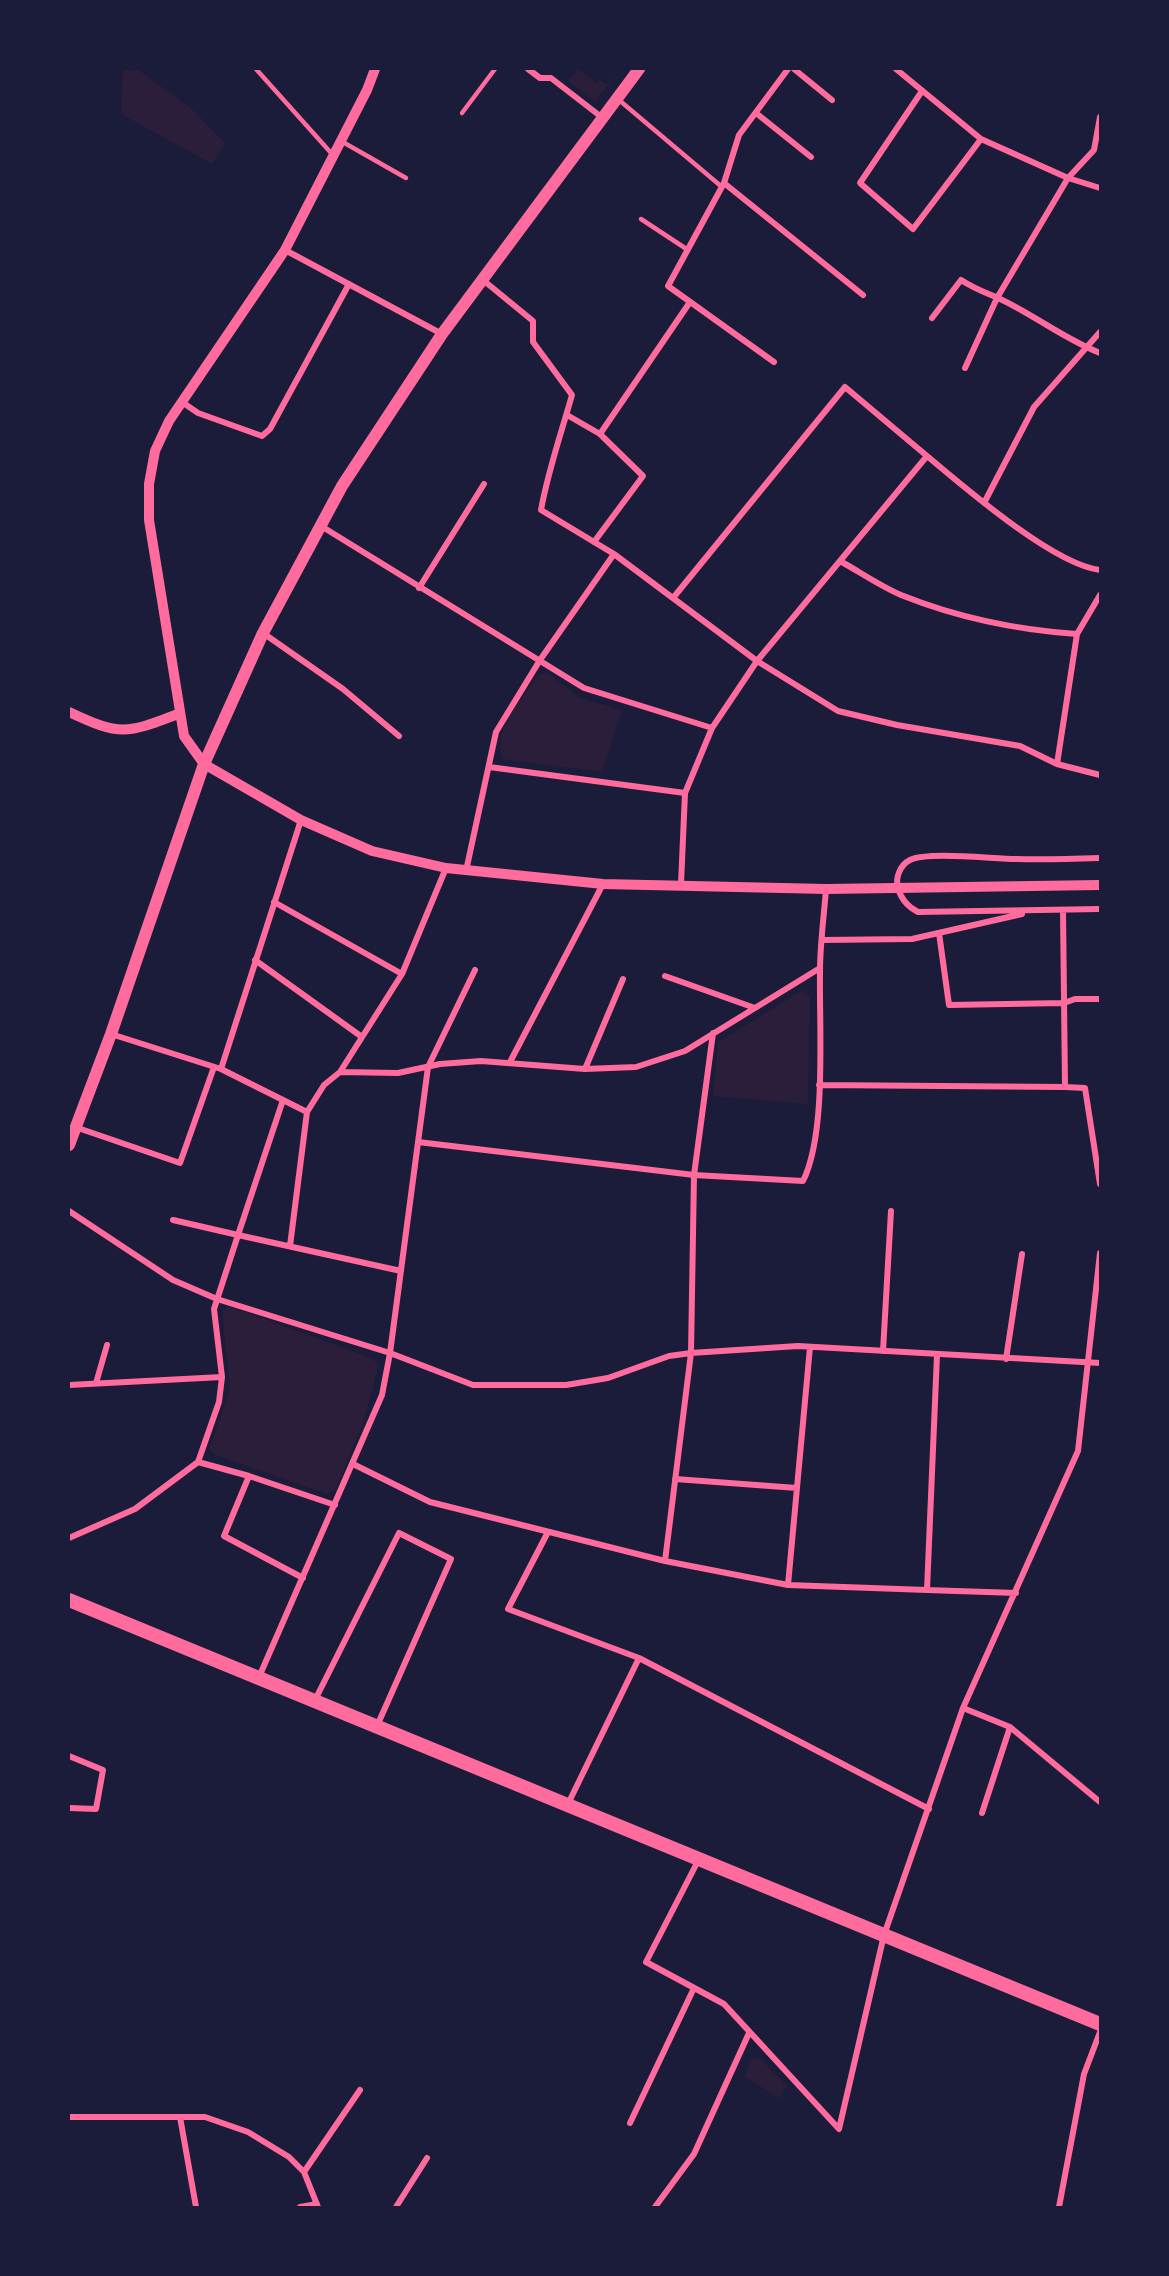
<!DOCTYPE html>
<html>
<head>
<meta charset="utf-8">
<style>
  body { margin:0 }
  #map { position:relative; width:1169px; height:2276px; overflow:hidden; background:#1b1b3a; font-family:Mulish,sans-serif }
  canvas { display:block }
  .frame { position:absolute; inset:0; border:70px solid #1b1b3a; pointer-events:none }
</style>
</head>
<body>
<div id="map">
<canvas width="1169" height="2276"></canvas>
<div class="frame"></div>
</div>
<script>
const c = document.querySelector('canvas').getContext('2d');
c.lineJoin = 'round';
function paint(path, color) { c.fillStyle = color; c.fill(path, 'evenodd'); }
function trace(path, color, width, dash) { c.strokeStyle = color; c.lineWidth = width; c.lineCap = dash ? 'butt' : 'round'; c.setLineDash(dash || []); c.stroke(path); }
const green = new Path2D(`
  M123,69h14l28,20 28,21 32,33 -13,21 -91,-50z
  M578,69l19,14 3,-3 6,5 14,-15 -25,32 -27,-21z
  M547,672l33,26 42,12 -20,62 -99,-13c-13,-27 21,-62 35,-84z
  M803,990l7,6 -2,108 -95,-8 5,-54z
  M229,1306l145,53 4,8 -15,58 -28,65 -8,4 -109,-38 -9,-6 21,-61 -8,-78z
  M760,2058l27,28 -8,12 -35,-22 8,-17z`);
const service = new Path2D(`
  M256,69l76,85
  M619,100l103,87
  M462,113l33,-44
  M341,141l65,37
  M641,219l47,31`);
const minor = new Path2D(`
  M528,69l12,9h11l53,41
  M794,69l38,31
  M896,69l85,70 87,39 32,10
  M922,91l-62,92 53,46 68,-90
  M756,113l55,44
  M724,183l139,112
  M285,250l157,84
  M483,280l50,41v21l39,53c-11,39 -24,76 -31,115l73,44 143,107 81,50 59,14 123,21 37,18 43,11
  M932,318l29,-38c14,9 23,12 37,18 35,16 66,41 102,55
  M774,362l-106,-76 56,-103 15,-48 49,-66
  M965,368l32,-70 71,-120 26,-28 6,-33
  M182,402l16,11 64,23 8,-7 79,-145
  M567,415l33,19 43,42 -49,66
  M600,434l90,-132
  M984,503l50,-96 66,-75
  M321,526l263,162 128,40
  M840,561c20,11 40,25 61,34 55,22 116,35 176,39l23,-39
  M419,588l65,-104
  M673,598l172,-211 82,69
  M263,633l80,56 56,47
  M1057,764l20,-130
  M489,767l196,26
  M1100,858c-28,1 -56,2 -84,1 -23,0 -88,-8 -106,1 -10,5 -15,18 -12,28 3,11 10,19 20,24l182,-3
  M466,871l30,-139 44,-72 74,-106
  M681,884l4,-91 27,-65 45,-67 170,-205c37,31 127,109 173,114
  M274,902l128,72
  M939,933l10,72 115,-2 11,-4h25
  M822,940l90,-1 110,-25
  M255,960l107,77
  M665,976l90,32
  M713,1033l-19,142 -3,178 -26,208 123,24
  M111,1034l110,35 86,43
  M510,1062l93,-178
  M221,1069l80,-249
  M585,1069l38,-90
  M340,1072l62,-98 44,-106
  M819,1085l246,2 -2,-177
  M1065,1087l20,1 15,96
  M75,1127l105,36 34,-96
  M418,1142l276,33 109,6c24,-48 16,-154 17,-210 0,-27 4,-55 6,-82
  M69,1211l104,69 44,19 173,54 83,32h93l42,-7 61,-22 22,-3 107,-7 302,17
  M173,1220l65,15 45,-135
  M290,1246l17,-134 17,-27 16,-13 58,1 42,-9 41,-3 104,8 51,-2 49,-16 135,-83
  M810,1347l-22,238 139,5
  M883,1351l8,-140
  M937,1355l-10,235 89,3
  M1006,1359l16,-105
  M96,1383l11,-38
  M69,1385l153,-8
  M353,1464l77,38 235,59
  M249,1476l-25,60 79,42
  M675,1479l122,9
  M335,1505l-86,-29 -51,-14 21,-60 3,-25 -8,-68 24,-74 163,36
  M548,1532l-40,77 131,49 290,151
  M69,1538l66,-29 63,-47
  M259,1677l123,-282 8,-42 38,-286 47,-97
  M315,1700l84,-167 52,26 -74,167
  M963,1708l47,19 90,75
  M69,1756l34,14 -7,39 -27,-1
  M567,1806l72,-148
  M982,1813l28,-86
  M699,1859l-53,103 78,42 115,125 45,-194 79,-227 115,-257 22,-198
  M69,2117h136l43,15 41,25 15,15 14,35
  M180,2117l16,90
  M630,2123l64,-135
  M304,2172l56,-82
  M300,2207l17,-3
  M396,2207l31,-49
  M655,2207l39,-53 55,-121
  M1059,2207l25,-133 16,-42`);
const tertiary = new Path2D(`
  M375,69l-8,21 -82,160 -116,171 -14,30 -6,33v36l35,216 20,28 97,56 71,31 74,17 157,16 223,5 274,-4
  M69,712c51,24 57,22 109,2`);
const secondary = new Path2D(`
  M69,1145l42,-111 93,-270 59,-131 79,-147 100,-152 197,-265`);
const primary = new Path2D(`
  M69,1600l1031,424`);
paint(green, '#2a1e3b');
trace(service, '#ff6b9d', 4.5);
trace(minor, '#ff6b9d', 6);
trace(tertiary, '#ff6b9d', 10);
trace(secondary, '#ff6b9d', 12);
trace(primary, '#ff6b9d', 14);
</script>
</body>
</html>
